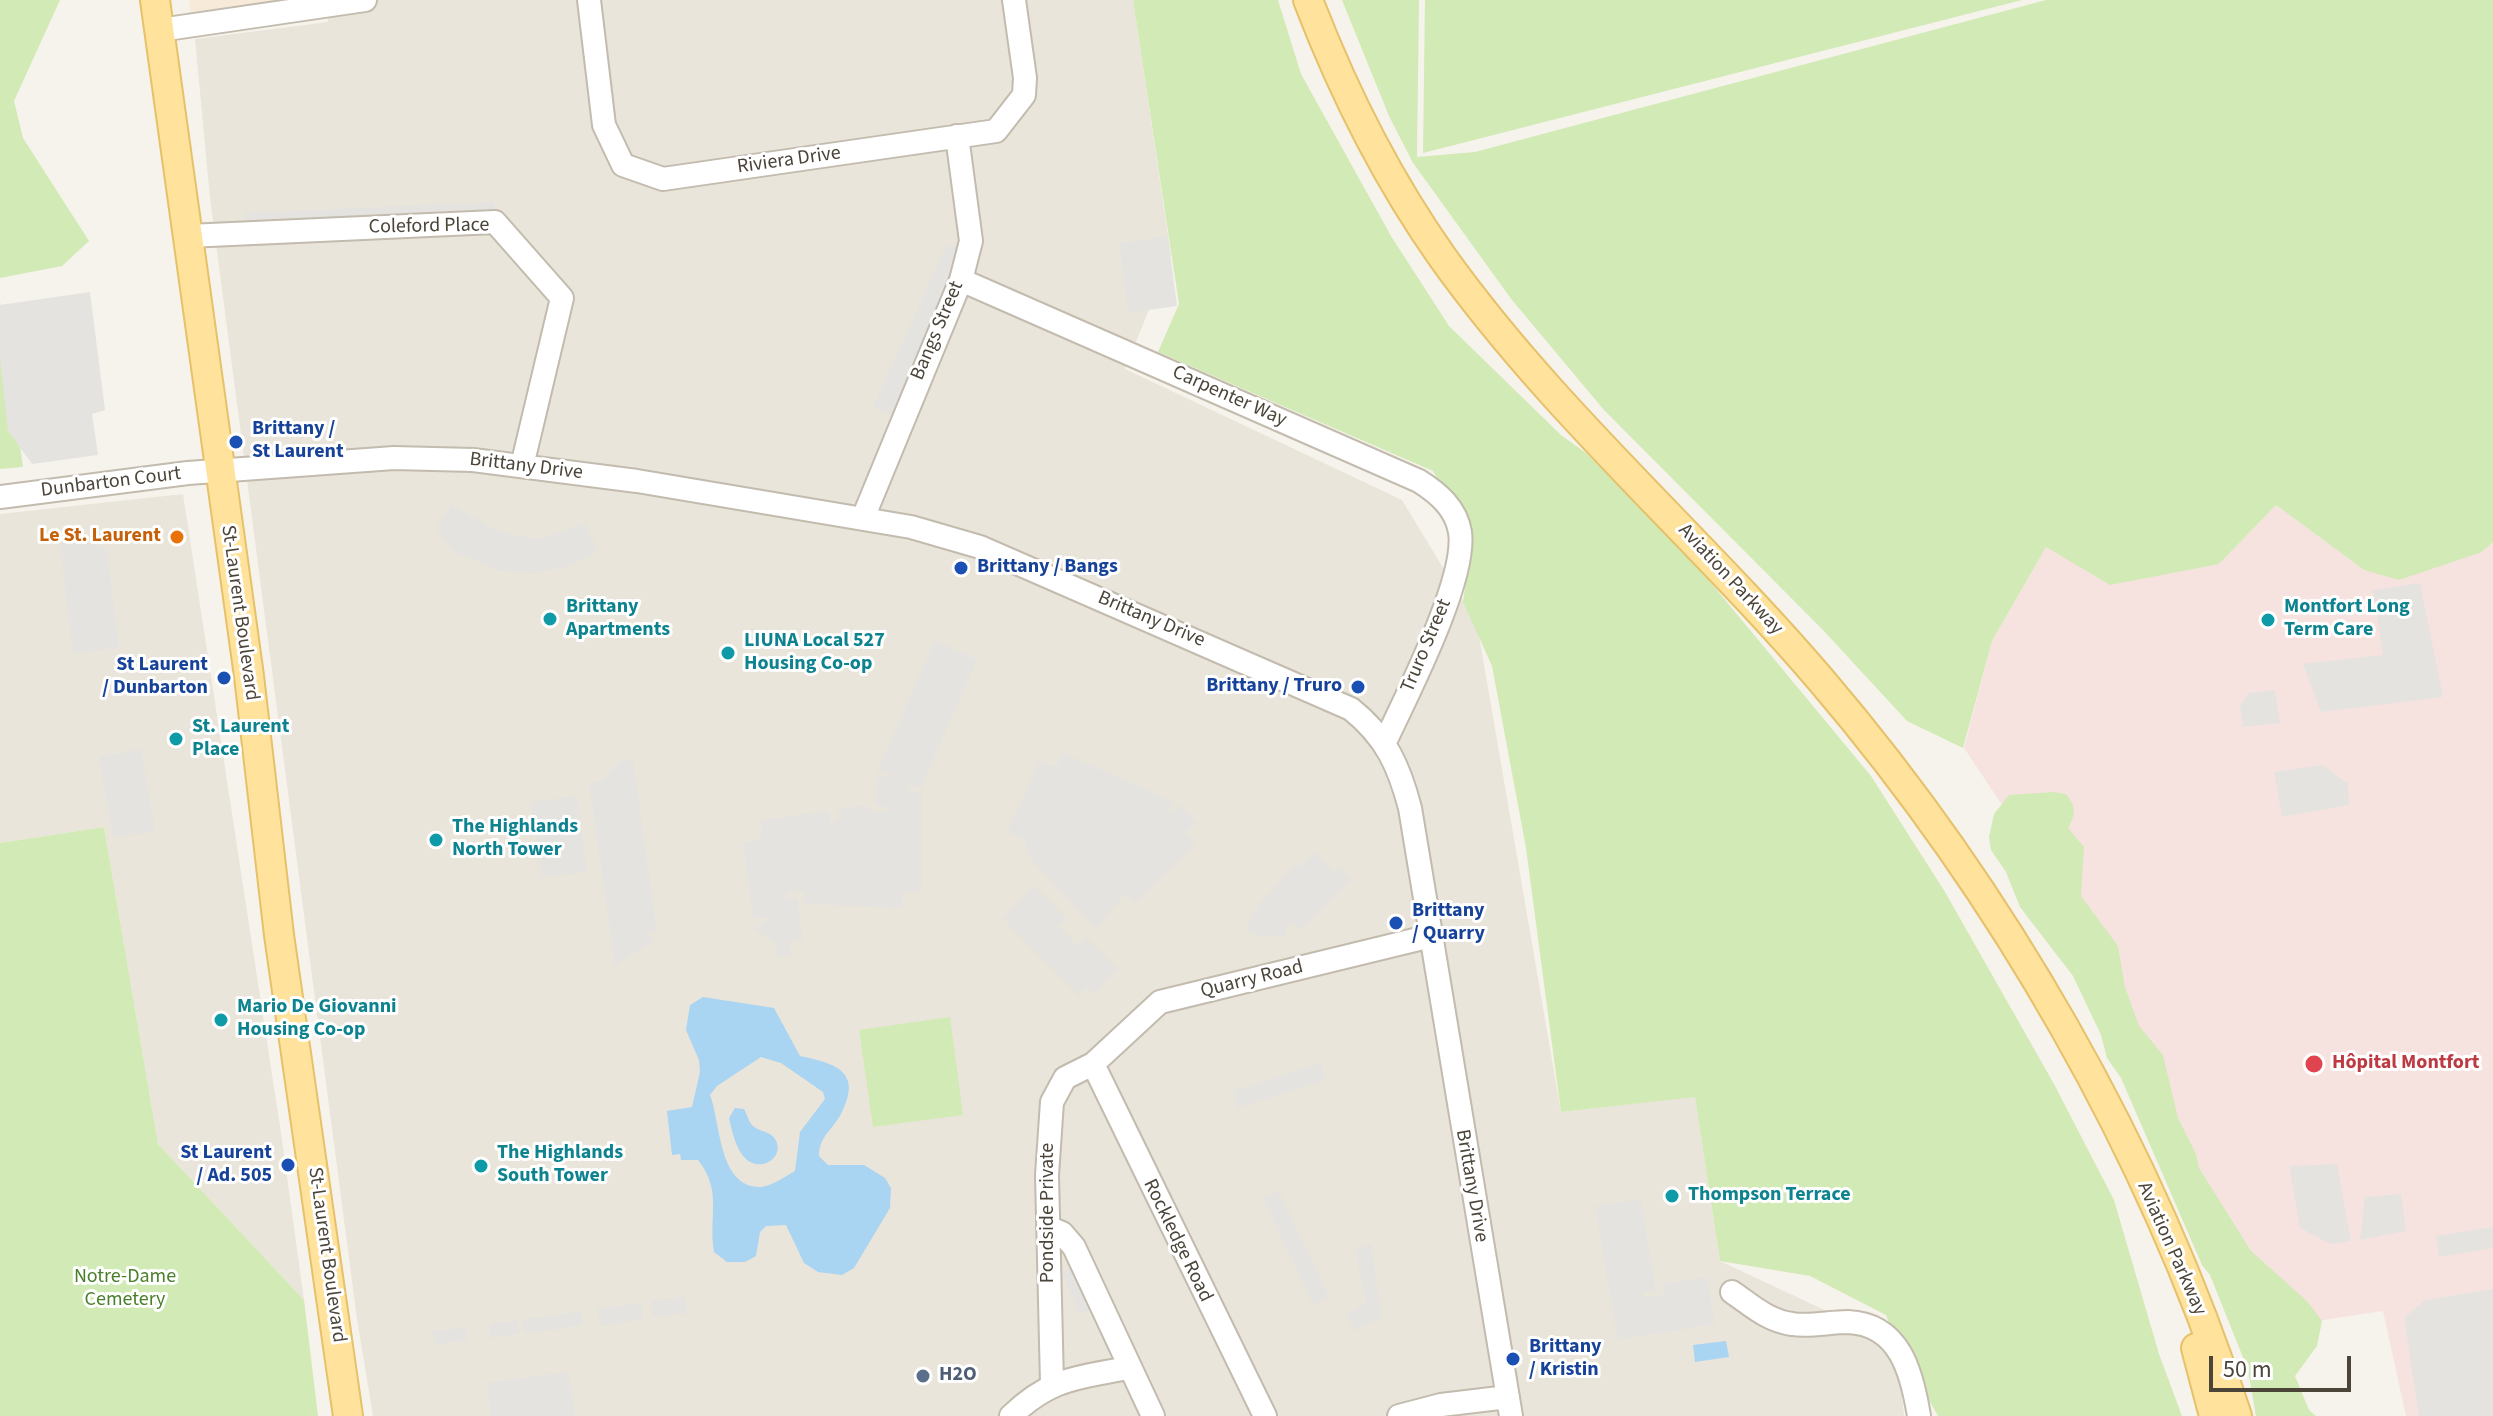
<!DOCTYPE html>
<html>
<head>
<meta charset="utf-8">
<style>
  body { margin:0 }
  #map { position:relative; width:2493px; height:1416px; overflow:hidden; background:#f6f3ec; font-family:"Source Sans 3",sans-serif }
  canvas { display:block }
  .scale { position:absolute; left:2209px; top:1356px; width:142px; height:36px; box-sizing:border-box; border:4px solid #4b4439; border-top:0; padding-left:10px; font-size:24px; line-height:28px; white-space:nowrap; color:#4b4439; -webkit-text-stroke:6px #fff; paint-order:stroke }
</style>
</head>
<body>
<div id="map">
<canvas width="2493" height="1416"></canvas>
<div class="scale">50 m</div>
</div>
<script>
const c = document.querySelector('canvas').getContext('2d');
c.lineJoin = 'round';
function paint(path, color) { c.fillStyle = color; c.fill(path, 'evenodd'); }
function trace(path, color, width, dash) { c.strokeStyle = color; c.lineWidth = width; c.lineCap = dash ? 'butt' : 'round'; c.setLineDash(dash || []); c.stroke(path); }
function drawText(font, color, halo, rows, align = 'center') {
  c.font = font + ' "Source Sans 3",sans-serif'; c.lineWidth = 6; c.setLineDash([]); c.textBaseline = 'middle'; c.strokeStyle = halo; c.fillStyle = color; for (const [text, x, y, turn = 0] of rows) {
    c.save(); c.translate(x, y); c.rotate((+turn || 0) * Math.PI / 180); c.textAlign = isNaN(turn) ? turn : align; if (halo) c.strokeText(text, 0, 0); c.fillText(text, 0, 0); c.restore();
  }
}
const residential = new Path2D(`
  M326,0h807l38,255 -46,114 277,131 75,124 84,488 134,-16 25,165 177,83 7,72h-1531l-16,-97 -147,-1121 -15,-159 133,-17z
  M183,494l98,639 23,167 -146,-156 -54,-317 -104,16v-329z`);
const commercial = new Path2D(`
  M189,0h107l-105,14z`);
const medical = new Path2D(`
  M2276,505l88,65 118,-18 11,-10v874h-87l-23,-105 -114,17 -259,-511 -46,-69 28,-107 54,-94 173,17z`);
const green = new Path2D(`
  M0,0h60l-46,101 9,37 66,103 -27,25 -62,12z
  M1133,0h145l23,74 90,162 58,90 112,109 25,18 101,101 184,222 74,116 109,192 60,116 45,154 23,62h-244l-41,-72 -11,-29 -76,-39 -90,-15 -25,-164 -134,15 -35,-264 -34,-182 -29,-64 9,-63 -39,-68 -275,-119 21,-48z
  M1342,0h77l-2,157 58,-5 571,-152h447v542l-11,10 -83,28 -35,-10 -88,-65 -57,59 -109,21 -64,-38 -54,94 -29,107 -56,-27 -84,-91 -219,-220 -92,-110 -99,-137 -24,-47z
  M1425,0h597l-599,153z
  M0,301l23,166 -23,2z
  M2053,792l13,2c10,12 10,20 2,34l16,19 -3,49 37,50 7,41 14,39 24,29 15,63 18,36 3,14 52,83 57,51 14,19 -5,25 -22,30 14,34 7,6h-60l-8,-46 -38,-95 -8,-10 -81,-187 -14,-20 -6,-23 -28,-59 -53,-69 -14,-35 -15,-22 -2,-13 5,-23 15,-19z
  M104,827l54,317 146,156 14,116h-318v-573z
  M950,1017l13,98 -90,12 -14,-97z`);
const parking = new Path2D(`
  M494,202l1,10 -249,12 -1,-11z
  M1168,236l9,70 -49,7 -9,-70z
  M947,244l33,16 -14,44 -54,120 -39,-17z
  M90,292l15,118 -13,4 6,41 -66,9 -24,-33 -8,-73v-53z
  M452,504l42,26 30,7 16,2 45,-16 13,29 -32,15 -35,7 -33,-4 -44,-18 -18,-23z
  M78,537l29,13 12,97 -46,7 -14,-115z
  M2420,583l23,114 -122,15 -18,-48 80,-9 -10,-65z
  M935,640l42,20 -56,128 -12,-4v6l13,3 -1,98 -18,1 -1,16 -97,-4 -1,-12 -15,-1 -5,8 13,-2 6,44h-14l2,15 -15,1 -1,-14 -22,-15 11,-4 3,-6h-14l-10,-76 13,-1 6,-8 -1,-13 68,-9 2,13 7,-4 1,-10 24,-5 12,7 14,-1 1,-3 -14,-3 1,-31 14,4v-3l-13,-5z
  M2275,690l5,33 -37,4 -3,-22 9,-12z
  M141,749l14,82 -42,7 -14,-81z
  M1063,753l110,48 -5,13 12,-9 17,17 -12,11 11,11 -61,59 -10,-9 -29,34 -65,-68 -7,-21 -16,-8 31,-70 13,6 5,-2z
  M633,759l24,172 -13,1 10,8 -39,26 -26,-183 12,-2 20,-21z
  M2323,765l25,19 1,21 -67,12 -8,-45z
  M577,796l10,76 -46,6 -10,-76z
  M1315,852l18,20 7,-5 11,13 -51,51 -10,-10 -6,15 -21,1 -17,-5 7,-21 8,3 -5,-7 39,-42 4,2z
  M1034,885l33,34 -9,9h5l13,18 10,-8 32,30 -24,26 -7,-7 -8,9 -76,-77z
  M1321,1063l5,17 -88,28 -5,-17z
  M2337,1164l14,77 -20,3 -31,-16 -11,-62z
  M1279,1191l50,106 -16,8 -50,-107z
  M2401,1194l5,37 -46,9 5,-43z
  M1641,1199l15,92 -13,2v5l21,-3 -2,-11 45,-7 8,47 -97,16 -23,-134z
  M2493,1227v21l-54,9 -3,-21z
  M1371,1243l11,75 -28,13 -8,-16 20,-11 -11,-55z
  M1073,1267l19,42 -12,6 -19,-43z
  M2493,1289v127h-74l-15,-98 21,-18z
  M685,1296l2,17 -34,4 -2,-16z
  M641,1303l2,16 -43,7 -3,-17z
  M581,1311l2,14 -59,9 -2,-14z
  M518,1320l2,14 -30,4 -1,-14z
  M466,1328l1,12 -30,5 -6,-14z
  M569,1372l6,44h-84l-4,-33z`);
const water = new Path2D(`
  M703,997l71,11 26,48c33,7 63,14 42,56 -9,18 -23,24 -23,44l9,9h36l21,13 6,10 -1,20 -36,60 -12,7 -24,-3 -14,-9 -18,-38 -20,1 -6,6 -4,24 -11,6h-18l-13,-10c-6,-36 9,-61 -16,-92h-17l-1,-6 -8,1 -5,-44 25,-4 8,-35 -1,-12 -13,-30 4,-25zM761,1057l20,6 42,29 2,7 -25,33 -5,39c-9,5 -23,15 -34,16 -43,1 -40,-64 -51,-92l7,-9z
  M735,1108l9,1c3,5 5,14 9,17 7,6 17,5 22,13 11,18 -14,34 -29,20 -10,-9 -14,-28 -17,-41z
  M1726,1341l3,16 -34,5 -2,-17z`);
const minor = new Path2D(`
  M589,0l15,125 19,40 40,14 333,-48 28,-36 1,-17 -11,-78
  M160,30l205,-30
  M188,236l307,-14 67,76 -40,168
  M961,280l458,201c19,12 37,27 41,51 7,47 -53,163 -75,210
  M0,497l188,-24 206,-15 79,2 164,21 274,46 69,20 371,162c35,28 48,57 59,99l101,608
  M863,518l98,-238 10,-39 -14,-105
  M1093,1064l172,352
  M1048,1227l14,6 12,14 79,169
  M1732,1292c19,13 36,29 60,32 18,3 37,-2 56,-2 52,2 64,51 71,94
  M1052,1384l-5,-209 5,-73 13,-24 28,-14 67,-62 271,-66
  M1011,1416c39,-38 66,-38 117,-48
  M1399,1416l42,-11 67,-8`);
const major = new Path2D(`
  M155,0l94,676 30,259 69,481
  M1308,0c35,91 79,179 135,258 110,154 256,279 378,422 181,212 330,470 416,736
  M2196,1348l18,68`);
const markers = [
  [236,442,8,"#1a4fb4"],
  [177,537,8,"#e8710a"],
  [961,568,8,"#1a4fb4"],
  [550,619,8,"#0f9aa8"],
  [2268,620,8,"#0f9aa8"],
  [728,653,8,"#0f9aa8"],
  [224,678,8,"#1a4fb4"],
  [1358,687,8,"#1a4fb4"],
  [176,739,8,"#0f9aa8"],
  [436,840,8,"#0f9aa8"],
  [1396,923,8,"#1a4fb4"],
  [221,1020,8,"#0f9aa8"],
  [2314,1064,10,"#e0444e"],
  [288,1165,8,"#1a4fb4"],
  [481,1166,8,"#0f9aa8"],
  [1672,1196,8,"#0f9aa8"],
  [1513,1359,8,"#1a4fb4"],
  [923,1376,8,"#5c6f8a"]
];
const streetNames = [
  ["Riviera Drive",789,161,-8],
  ["Coleford Place",429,227,-1],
  ["Bangs Street",938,331,-67],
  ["Carpenter Way",1229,397,24],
  ["Brittany Drive",526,467,7],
  ["Dunbarton Court",111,483,-7],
  ["Aviation Parkway",1730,580,47],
  ["St-Laurent Boulevard",239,613,82],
  ["Brittany Drive",1151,620,23],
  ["Truro Street",1427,646,-67],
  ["Quarry Road",1252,980,-14],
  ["Brittany Drive",1471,1186,80],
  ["Pondside Private",1049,1213,-90],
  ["Rockledge Road",1177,1241,64],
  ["Aviation Parkway",2171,1249,66],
  ["St-Laurent Boulevard",326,1255,82]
];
const transitNames = [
  ["Brittany /",252,430],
  ["St Laurent",252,453],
  ["Brittany / Bangs",977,568],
  ["St Laurent",208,666,"right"],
  ["/ Dunbarton",208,689,"right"],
  ["Brittany / Truro",1342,687,"right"],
  ["Brittany",1412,912],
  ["/ Quarry",1412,935],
  ["St Laurent",272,1154,"right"],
  ["/ Ad. 505",272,1177,"right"],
  ["Brittany",1529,1348],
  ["/ Kristin",1529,1371]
];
const foodNames = [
  ["Le St. Laurent",161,537]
];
const cultureNames = [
  ["Brittany",566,608],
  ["Apartments",566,631],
  ["Montfort Long",2284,608],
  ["Term Care",2284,631],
  ["LIUNA Local 527",744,642],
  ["Housing Co-op",744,665],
  ["St. Laurent",192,728],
  ["Place",192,751],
  ["The Highlands",452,828],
  ["North Tower",452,851],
  ["Mario De Giovanni",237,1008],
  ["Housing Co-op",237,1031],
  ["The Highlands",497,1154],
  ["South Tower",497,1177],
  ["Thompson Terrace",1688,1196]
];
const healthNames = [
  ["Hôpital Montfort",2332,1064]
];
const parkNames = [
  ["Notre-Dame",125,1278],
  ["Cemetery",125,1301]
];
const serviceNames = [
  ["H2O",939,1376]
];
paint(residential, '#eae5da');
paint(commercial, '#f7ead8');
paint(medical, '#f6e3e0');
paint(green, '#d2eab5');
paint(parking, '#e5e3e0');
paint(water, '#a9d4f2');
trace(minor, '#c2bbae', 26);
trace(major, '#e6c16a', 32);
trace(minor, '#fff', 22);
trace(major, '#ffe39c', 28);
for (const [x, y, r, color] of markers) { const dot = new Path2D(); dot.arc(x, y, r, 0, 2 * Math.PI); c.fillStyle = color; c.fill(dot); trace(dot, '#fff', 3); }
drawText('20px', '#4b4439', '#fff', streetNames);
drawText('bold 20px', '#164399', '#fff', transitNames, 'left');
drawText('bold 20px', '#c56008', '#fff', foodNames, 'right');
drawText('bold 20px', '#0d838f', '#fff', cultureNames, 'left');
drawText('bold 20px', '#be3a42', '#fff', healthNames, 'left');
drawText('20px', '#4a7f2a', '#fff', parkNames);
drawText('bold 20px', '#4e5e75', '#fff', serviceNames, 'left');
</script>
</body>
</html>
